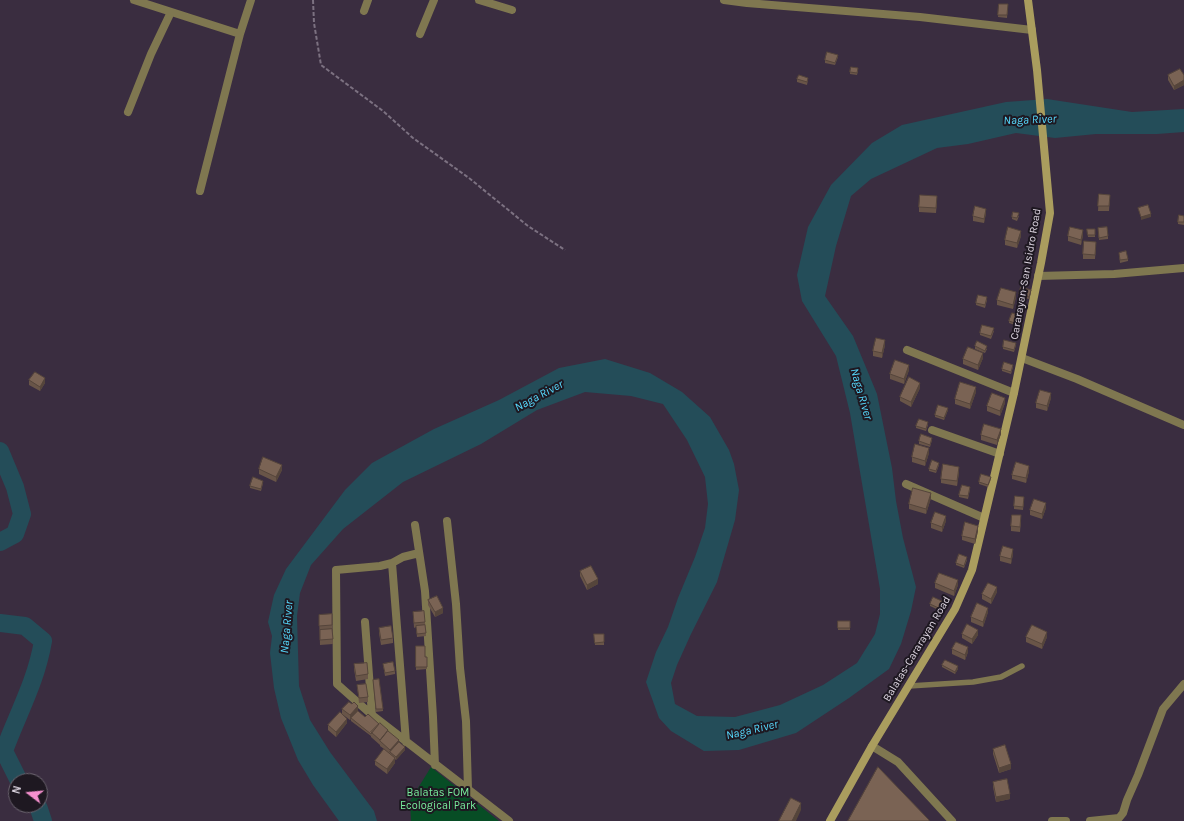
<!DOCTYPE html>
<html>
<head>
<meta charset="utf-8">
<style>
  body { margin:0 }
  #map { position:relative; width:1184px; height:821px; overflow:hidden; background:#3a2d40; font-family:Karla,sans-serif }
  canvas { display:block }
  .north { position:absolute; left:8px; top:773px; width:40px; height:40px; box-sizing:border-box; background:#1e1821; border:1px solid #6b646f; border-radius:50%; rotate:286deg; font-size:11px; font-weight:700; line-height:16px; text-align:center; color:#dfd7e3 }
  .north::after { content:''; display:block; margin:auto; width:14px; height:18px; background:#f690cf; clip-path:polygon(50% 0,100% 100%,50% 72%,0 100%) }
</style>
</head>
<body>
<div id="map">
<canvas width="1184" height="821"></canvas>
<div class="north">N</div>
</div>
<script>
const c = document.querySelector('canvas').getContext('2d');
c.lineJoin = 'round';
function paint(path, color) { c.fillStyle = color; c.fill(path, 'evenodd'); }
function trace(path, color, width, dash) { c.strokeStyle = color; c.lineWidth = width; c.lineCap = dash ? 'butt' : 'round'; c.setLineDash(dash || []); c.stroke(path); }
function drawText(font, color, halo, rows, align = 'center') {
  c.font = font + ' Karla,sans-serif'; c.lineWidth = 4; c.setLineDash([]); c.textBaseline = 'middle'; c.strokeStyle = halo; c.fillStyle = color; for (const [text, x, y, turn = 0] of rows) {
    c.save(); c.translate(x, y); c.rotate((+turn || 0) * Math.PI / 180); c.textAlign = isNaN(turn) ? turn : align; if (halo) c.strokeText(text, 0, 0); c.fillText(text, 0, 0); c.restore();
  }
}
const green = new Path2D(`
  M431,767l68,54h-88l-1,-20z`);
const water = new Path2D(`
  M1047,99l85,13 52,-3v23l-27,2h-61l-41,4 -39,-5 -48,11 -31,4 -66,31 -20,17 -15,50 -11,50 28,40 24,58 15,74 4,33 7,37 13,49 -5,24 -10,33 -12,25 -40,29 -53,35 -57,17 -35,1 -33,-20 -12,-13 -13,-36 10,-30 12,-25 10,-29 17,-41 10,-29 3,-24 -3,-27 -18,-37 -24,-36 -32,-8 -46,-4 -48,18 -56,34 -78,38 -60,47 -32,36 -11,28 -3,23 2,70 11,34 20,32 44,59 3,10h-38l-26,-36 -15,-25 -17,-42 -7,-30 -4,-35 2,-17 -4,-14 6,-27 12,-26 59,-79 27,-27 62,-34 65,-29 60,-32 46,-9 45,14 32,19 28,25 19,33 5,14 5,26 -4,30 -18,62 -26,52 -14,31 -6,18 4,21 22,12 38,1 45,-12 43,-20 34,-22 18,-29 5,-20v-25l-30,-176 -14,-57 -34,-55 -5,-26 11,-48 23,-42 41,-42 30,-18 104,-23z`);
const river = new Path2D(`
  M0,451l15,36 7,27 -7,20 -15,8
  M0,623l25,3 18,15c-7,41 -25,72 -39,110l15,30
  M37,805l2,4 4,12`);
const path = new Path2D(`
  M313,0l1,23 7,42 62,46 30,27 56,40 59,48 37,24`);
const service = new Path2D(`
  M909,686l64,-4 28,-5 21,-11`);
const minor = new Path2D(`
  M134,0l106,34
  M479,0l33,10
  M724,0l23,3 173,14 112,13
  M364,11l4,-11
  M420,34l14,-34
  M128,112l23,-58 20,-42
  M200,191l40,-157 11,-34
  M1038,276l76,-2 70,-6
  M907,350l107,43
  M1022,358l55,21 107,46
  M932,430l68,24
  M906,484l78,34
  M447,521l9,83 4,64 6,53 2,68
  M415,525l10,66 8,126 2,48
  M392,563l-12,3 -44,4 1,114 35,31 137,106
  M365,622l7,93
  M406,742l-14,-179 11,-6 16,-4
  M872,746l26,16 54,59
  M1052,821h14
  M1090,821l29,-3 4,-5 4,-13 11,-25 25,-66 21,-25`);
const secondary = new Path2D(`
  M830,821l42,-75 83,-137 17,-39 42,-177 27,-130 9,-50 -13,-143 -9,-70`);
const wall = new Path2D(`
  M999,4h9l-1,14 -9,-1z
  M838,57l-3,8 -10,-2v-3z
  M858,71l-1,4 -7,-1v-2z
  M1168,75h16v10l-10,5 -6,-10z
  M797,79l11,1 -1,5 -10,-3z
  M1099,194l11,1 -1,16h-11z
  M937,201l-1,12 -17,-1v-5z
  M986,213l-2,10 -11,-2v-5z
  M1019,216l-2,5 -5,-2v-2z
  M1184,216v9l-6,-1v-2z
  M1098,228l10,8v3l-9,1z
  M1087,229h8v8h-7z
  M1083,235l-2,10 -13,-4v-5z
  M1021,236l-4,12 -12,-3v-5z
  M1096,246l-1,13h-12v-5z
  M1119,253l9,6v2l-8,2z
  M1031,293l-2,6 -10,-2v-3z
  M1016,297l-3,12 -16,-4v-5z
  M987,300l-2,8 -9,-3v-2z
  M1021,318l-3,8 -9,-3v-2z
  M994,331l-3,8 -11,-4v-2z
  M885,345l-3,13 -9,-2v-5z
  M1016,345l-2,7 -11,-3v-2z
  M975,346l12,3 -2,4 -10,-4z
  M983,358l-5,12 -15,-6v-5z
  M1013,367l-2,7 -9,-3v-2z
  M909,370l-5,14 -14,-5v-5z
  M29,380l16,3 -5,8 -11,-6z
  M920,388l-9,19 -11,-6v-4z
  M976,392l-6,17 -15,-5v-5z
  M1051,398l-4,13 -11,-3v-5z
  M1005,403l-5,13 -13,-5v-5z
  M948,410l-4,10 -9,-3v-2z
  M928,425l-2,6 -10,-3v-2z
  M1001,434l-4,11 -16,-5v-5z
  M932,440l-2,7 -11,-3v-3z
  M929,453l-4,13 -13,-4v-5z
  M939,465l-3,8 -7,-2v-2z
  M259,469l23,1 -6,12 -17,-8z
  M1029,471l-3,12 -14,-4v-4z
  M959,472l-2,14 -16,-3v-4z
  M991,479l-3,8 -9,-3v-2z
  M263,483l-2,8 -11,-3v-2z
  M970,489l-2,10 -9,-2v-2z
  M931,498l-5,16 -17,-5v-5z
  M1024,500l-1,10 -9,-1v-3z
  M1046,508l-4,11 -12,-4v-5z
  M1021,520l-1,12 -9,-1v-5z
  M946,521l-4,11 -11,-4v-5z
  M978,531l-3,13 -13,-4v-4z
  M1013,554l-2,10 -11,-3v-5z
  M967,560l-3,8 -8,-3v-2z
  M580,571l18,13 -11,6 -7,-14z
  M935,583l23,2 -4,11 -19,-8z
  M997,592l-6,12 -9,-5v-5z
  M428,600l15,13 -8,4 -7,-12z
  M930,604l16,2 -3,6 -13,-6z
  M413,612l12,10 1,14 -9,1 -1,-10 -2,1z
  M988,612l-5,15 -12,-5v-5z
  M332,614l1,30 -13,1 -1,-30z
  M838,621h12v9h-12z
  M379,628l14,10v5l-12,2 -2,-12z
  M594,634h10v11h-9z
  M962,634l16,1 -6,9 -10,-6z
  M1026,637h21l-5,12 -16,-7z
  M416,646l9,11h2v12l-11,1z
  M952,649l16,3 -3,8 -13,-6z
  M354,664l14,10v5l-12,2 -2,-12z
  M383,664l12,7v3l-10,2z
  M942,665l16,4 -3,5 -13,-7z
  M373,683l10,26v2l-7,1z
  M357,685l11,12v5l-9,1z
  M342,709l16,2 7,6 23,15 17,18 -9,10 -1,-1v4l-8,11 -12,-9v-4l9,-12 -4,-3v-1l-9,-8v-1l-20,-15v-3l6,-6 -7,8 -8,-6z
  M347,723l-11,14 -8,-7v-5z
  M993,749l18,20 -12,4 -6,-19z
  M993,782l17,17 -14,3 -3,-15z`);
const shadedWall = new Path2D(`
  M1184,80v5l-10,5v-4z
  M986,209v4l-2,10v-4z
  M1151,214v3l-10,3v-3z
  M1083,230v5l-2,10v-5z
  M1021,231v5l-4,12v-5z
  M1016,292v5l-3,12v-4z
  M885,340v5l-3,13v-5z
  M983,353v5l-5,12v-5z
  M909,365v5l-5,14v-5z
  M45,378v5l-5,8v-4z
  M920,383v5l-9,19v-5z
  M976,387v5l-6,17v-5z
  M1051,393v5l-4,13v-5z
  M1005,398v5l-5,13v-5z
  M948,408v2l-4,10v-2z
  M1001,429v5l-4,11v-5z
  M929,448v5l-4,13v-5z
  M282,465v5l-6,12v-5z
  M1029,466v5l-3,12v-5z
  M959,467v5l-2,14v-5z
  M931,493v5l-5,16v-5z
  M1046,503v5l-4,11v-5z
  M946,516v5l-4,11v-5z
  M978,526v5l-3,13v-5z
  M1013,549v5l-2,10v-5z
  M598,579v5l-11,6v-5z
  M958,580v5l-4,11v-5z
  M997,587v5l-6,12v-5z
  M946,603v3l-3,6v-2z
  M443,608v5l-8,4v-5z
  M988,608v4l-5,15v-5z
  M978,630v5l-6,9v-5z
  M1047,632v5l-5,12v-5z
  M968,647v5l-3,8v-5z
  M958,666v3l-3,5v-2z
  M358,706v5l-8,9v-5z
  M347,719v4l-11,14v-5z
  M399,740v5l-9,7v-2z
  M405,747v3l-9,10v-3z
  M395,758v5l-8,11v-5z
  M1011,764v5l-12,4v-5z
  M1010,794v5l-14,3v-5z
  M801,803v7l-5,11h-4z`);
const building = new Path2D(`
  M999,4h9l-1,11h-9z
  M827,52l11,3 -3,8 -10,-3z
  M851,67l7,1 -1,5 -7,-1z
  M1180,69l4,6v5l-10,6 -6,-11z
  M799,75l9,3 -1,4 -10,-3z
  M1099,194l11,1 -1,11h-11z
  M920,195l17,1 -1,12 -17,-1z
  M1148,205l3,9 -10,3 -3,-9z
  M975,206l11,3 -2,10 -11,-3z
  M1013,212l6,1 -2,5 -5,-1z
  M1179,215l5,1v6h-6z
  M1008,227l13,4 -4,12 -12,-3z
  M1070,227l13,3 -2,10 -13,-4z
  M1107,227l1,9 -9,2 -1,-10z
  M1087,229h8v6h-7z
  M1084,241l12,1 -1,13 -12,-1z
  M1126,251l2,8 -8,1 -1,-7z
  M1021,287l10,3 -2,7 -10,-3z
  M1001,288l15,4 -3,13 -16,-5z
  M978,295l9,2 -2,8 -9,-2z
  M1012,313l9,2 -3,9 -9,-3z
  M982,325l12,3 -3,8 -11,-3z
  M876,338l9,2 -3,13 -9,-2z
  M1004,340l12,3 -2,7 -11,-3z
  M977,341l10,5 -2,5 -10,-5z
  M968,347l15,6 -5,12 -15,-6z
  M895,360l14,5 -5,14 -14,-5z
  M1004,362l9,3 -2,7 -9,-3z
  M35,372l10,6 -5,9 -11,-7z
  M909,377l11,6 -9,19 -11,-5z
  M960,382l16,5 -6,17 -15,-5z
  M1040,390l11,3 -4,13 -11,-3z
  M992,393l13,5 -5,13 -13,-5z
  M938,405l10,3 -4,10 -9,-3z
  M919,419l9,3 -2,7 -10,-3z
  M984,424l17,5 -4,11 -16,-5z
  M921,434l11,4 -2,7 -11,-4z
  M915,444l14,4 -4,13 -13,-4z
  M263,457l19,8 -6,12 -17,-8z
  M932,460l7,3 -3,8 -7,-2z
  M1016,462l13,4 -3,12 -14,-3z
  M943,464l16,3 -2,14 -16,-2z
  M981,474l10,3 -3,8 -9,-3z
  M253,477l10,4 -2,8 -11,-3z
  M962,485l8,2 -2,9 -9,-1z
  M913,488l18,5 -5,16 -17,-5z
  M1015,496l9,1 -1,10 -9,-1z
  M1034,499l12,4 -4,11 -12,-4z
  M935,512l11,4 -4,11 -11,-4z
  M1012,515h9l-1,12 -9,-1z
  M965,522l13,4 -3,13 -13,-3z
  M1003,546l10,3 -2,10 -11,-3z
  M959,554l8,3 -3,9 -8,-3z
  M591,566l7,13 -11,6 -7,-14z
  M939,573l19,7 -4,11 -19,-8z
  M988,583l9,4 -6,12 -9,-5z
  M437,596l6,12 -8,4 -7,-12z
  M933,597l13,6 -3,7 -13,-6z
  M977,603l11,5 -5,14 -12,-5z
  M424,611l1,11 -11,1 -1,-11z
  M332,614v11l-13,1v-11z
  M838,621h12v7h-12z
  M967,624l11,6 -6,9 -10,-5z
  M425,625l1,8 -9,1 -1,-8z
  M1032,625l15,7 -5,12 -16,-7z
  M391,626l2,12 -12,2 -2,-12z
  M332,629l1,10 -13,1v-10z
  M594,634h10v8l-9,1z
  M956,642l12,5 -3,8 -13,-6z
  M416,646h9v11h2v10h-11z
  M945,660l13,6 -3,6 -13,-7z
  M393,662l2,9 -10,2 -2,-9z
  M367,663l1,11 -12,2 -2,-12z
  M379,679l4,30h-7l-3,-29z
  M366,684l2,13 -9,1 -2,-13z
  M349,702l3,2 2,-2 4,4 -8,9 -8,-6z
  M358,711l7,6 3,-3 11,10 -8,10 -20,-16z
  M340,712l7,7 -11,13 -8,-7z
  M380,723l8,7 -8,10 -9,-8z
  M388,731l11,9 -9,10 -10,-9z
  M399,742l6,5 -9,10 -6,-5z
  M1005,745l6,19 -12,4 -6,-19z
  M384,749l11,9 -8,11 -12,-8z
  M878,767l51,53v1h-81z
  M1007,779l3,15 -14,3 -3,-15z
  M791,798l10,5 -9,18h-13z`);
const streetNames = [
  ["Cararayan-San Isidro Road",1026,274,-80],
  ["Balatas-Cararayan Road",917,649,-59]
];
const parkNames = [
  ["Balatas FOM",438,793],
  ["Ecological Park",438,806]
];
const waterNames = [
  ["Naga River",1030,120,-2],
  ["Naga River",861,394,74],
  ["Naga River",539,396,-28],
  ["Naga River",287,627,-85],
  ["Naga River",752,730,-13]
];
paint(green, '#074d25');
paint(water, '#244d59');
trace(river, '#244d59', 18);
trace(path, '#7c7181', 2, [4, 2]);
trace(service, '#7f7750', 5.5);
trace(minor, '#7f7750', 8);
trace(secondary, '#aa9d5e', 8);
paint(wall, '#695548');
paint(shadedWall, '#55453b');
paint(building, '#7a6354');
trace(building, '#55453b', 1);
drawText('11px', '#dfd7e3', '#1e1821', streetNames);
drawText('11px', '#78ec9c', '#1e1821', parkNames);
drawText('italic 12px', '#57dbff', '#1e1821', waterNames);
</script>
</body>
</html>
